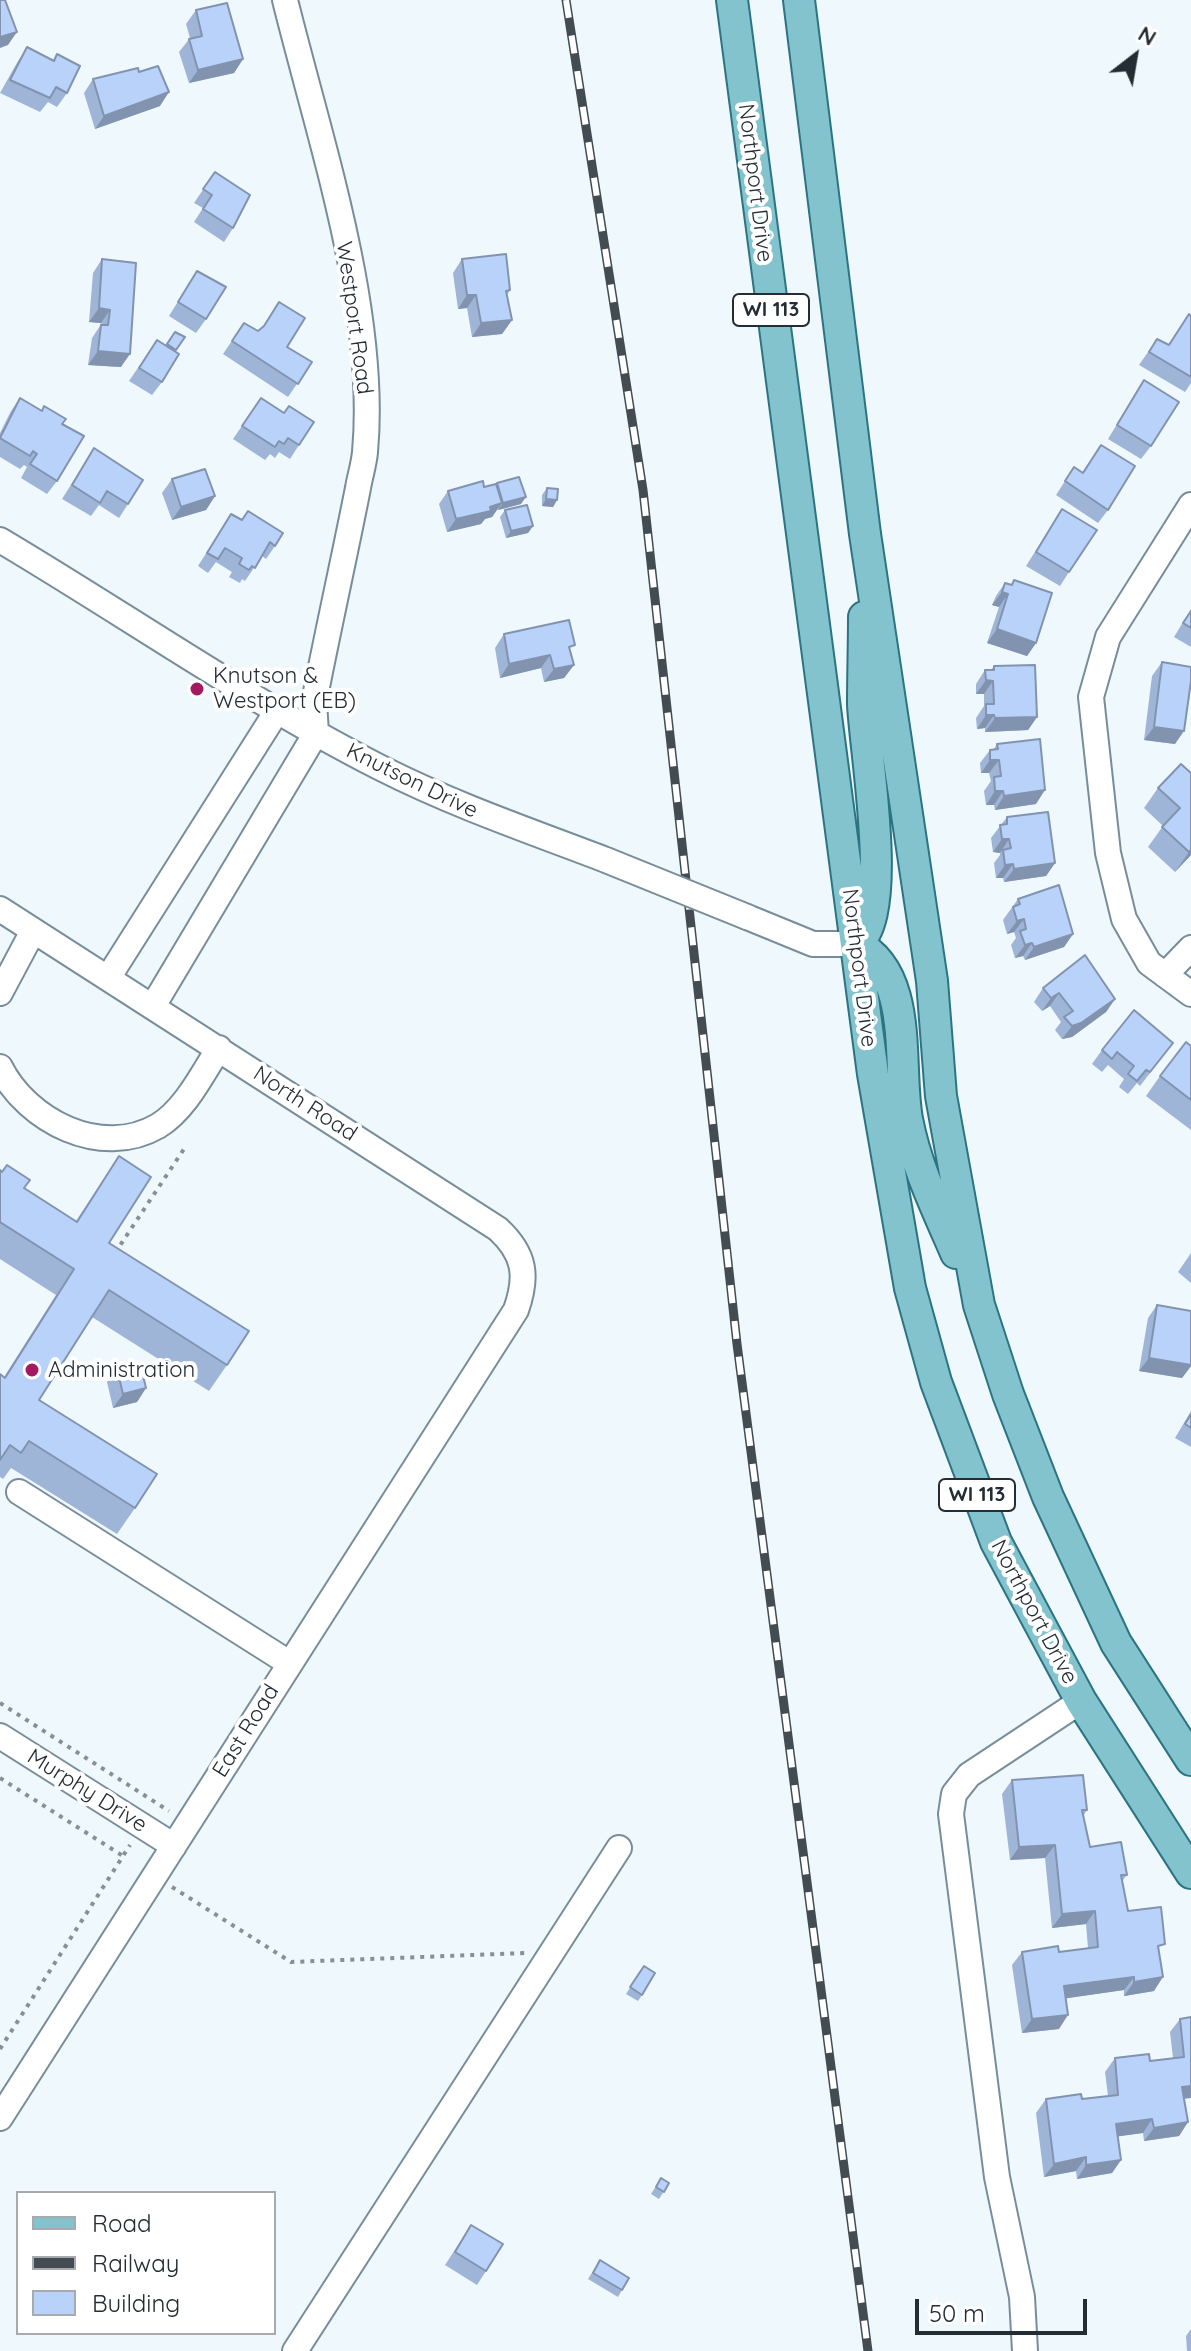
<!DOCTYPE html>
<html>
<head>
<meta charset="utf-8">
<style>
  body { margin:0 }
  #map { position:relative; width:1191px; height:2351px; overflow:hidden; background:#eef8fd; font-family:Quicksand,sans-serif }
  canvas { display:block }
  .legend { position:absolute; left:16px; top:2191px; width:260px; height:144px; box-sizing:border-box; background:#fff; border:2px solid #a7abad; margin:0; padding:10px 14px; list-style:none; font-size:24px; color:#242d33 }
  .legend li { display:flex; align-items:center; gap:16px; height:40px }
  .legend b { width:40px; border:2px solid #a7abad }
  .north { position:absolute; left:1095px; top:16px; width:80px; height:80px; -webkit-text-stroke:6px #fff; paint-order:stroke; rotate:31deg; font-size:22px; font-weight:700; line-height:32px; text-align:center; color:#242d33 }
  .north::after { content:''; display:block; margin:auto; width:28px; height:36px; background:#242d33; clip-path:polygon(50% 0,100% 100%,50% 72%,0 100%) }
  .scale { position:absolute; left:915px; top:2299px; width:172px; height:36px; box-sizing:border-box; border:4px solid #242d33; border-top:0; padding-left:10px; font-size:24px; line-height:28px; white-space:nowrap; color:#242d33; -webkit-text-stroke:6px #fff; paint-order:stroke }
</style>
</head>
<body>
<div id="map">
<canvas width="1191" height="2351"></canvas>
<ul class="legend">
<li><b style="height:10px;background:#83c3ce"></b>Road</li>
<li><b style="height:10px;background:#434c52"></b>Railway</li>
<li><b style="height:22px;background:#b9d2fa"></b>Building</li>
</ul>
<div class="north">N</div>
<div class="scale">50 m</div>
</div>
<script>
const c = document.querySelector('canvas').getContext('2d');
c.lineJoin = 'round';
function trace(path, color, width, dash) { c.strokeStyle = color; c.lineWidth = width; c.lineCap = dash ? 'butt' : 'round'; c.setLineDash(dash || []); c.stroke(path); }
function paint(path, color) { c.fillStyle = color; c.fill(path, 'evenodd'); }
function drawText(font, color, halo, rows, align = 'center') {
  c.font = font + ' Quicksand,sans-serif'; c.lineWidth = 8; c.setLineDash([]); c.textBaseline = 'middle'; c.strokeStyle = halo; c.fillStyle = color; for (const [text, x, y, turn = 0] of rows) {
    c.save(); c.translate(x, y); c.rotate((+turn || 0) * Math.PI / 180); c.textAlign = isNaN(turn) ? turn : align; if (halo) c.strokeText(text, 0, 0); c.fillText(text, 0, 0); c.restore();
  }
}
const path = new Path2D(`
  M115,1253l69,-104
  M0,1703l169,108
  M0,1778l123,78
  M172,1887l119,75 234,-9
  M0,2049l130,-204`);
const minor = new Path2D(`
  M285,0c34,138 93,310 80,452 -1,12 -5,24 -7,36 -14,71 -30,142 -44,214l2,31
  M1191,505l-83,132 -17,60 17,156 16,66 25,44 42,31
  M0,540c128,76 249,161 381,228 73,37 149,63 225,92
  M0,909l498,320c27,25 30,47 18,81l-516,808
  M747,917l66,27h43
  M1165,975l26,-27
  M108,978l169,-267
  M0,993l33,-62
  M153,1006l163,-273
  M0,1067c27,54 101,92 158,59 27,-16 45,-53 61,-78
  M19,1492l270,171
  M0,1736l174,110
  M295,2351l324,-503
  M1025,2351l-3,-54 -25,-120 -46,-363 3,-20 15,-19 112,-74`);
const major = new Path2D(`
  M732,0l141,1074 37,214 26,94 60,160 85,159 110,172
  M799,0l66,534 67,447 9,115 38,209 29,89 40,103 68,146 75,117
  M856,944c39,-29 9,-191 7,-240 0,-29 1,-58 1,-87
  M856,944c59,30 41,121 51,175 9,48 30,90 49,134`);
const rail = new Path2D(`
  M566,0l77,490 94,854 131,1007`);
const minorBridge = new Path2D(`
  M606,860l141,57`);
const wall = new Path2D(`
  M196,10l47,49 -9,14 -45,10 -10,-31 11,-14 -4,-14z
  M27,47l26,14 4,-7 10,39 -10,14 -9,-5 -8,10 -40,-19 18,-32z
  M139,72l21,34 -65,23 -11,-36 9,-14z
  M215,172l18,56 -9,14 -30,-20 9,-14 -9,-5z
  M102,259l19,108 -33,-2 4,-27 8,-12 1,-3 -12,-1 4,-49z
  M462,259l48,31 -3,5 5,25 -10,14 -30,3 -5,-29 -9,1 -5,-36z
  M197,271l9,48 -10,14 -27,-17z
  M279,302l8,45 25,15 -24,35 -65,-43 21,-31 14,8 4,-3z
  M1189,314l2,2v67l-6,9 -46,-27 18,-26 11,6z
  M175,332l10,5 -10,14 -13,31 -10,13 -23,-14 28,-41 8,5z
  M1144,380l7,66 -10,13 -33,-20z
  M20,398l42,26 -5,57 -10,13 -26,-16 6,-11 -3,-2 -4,4 -20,-12v-24l11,-22z
  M261,398l38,47 -9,14 -11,-7 -4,6 -5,-4 -5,6 -32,-21z
  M1101,445l7,65 -10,13 -42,-28 18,-28 8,6z
  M94,448l34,56 -9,14 -20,-13 -8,11 -29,-17z
  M172,479l43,17 -9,14 -34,10 -10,-27z
  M497,483l24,21 -23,6v-2l-6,9 -7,2 -4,5 -34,8 -8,-28 9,-13 36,-4 12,-2z
  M547,488l10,12 -4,7 -11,-1v-11z
  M1062,509l7,63 -9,14 -34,-20z
  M505,510l28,16 -5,7 -22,5 -6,-21z
  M231,514l44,32 -9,13 -4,-3 -17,25 -3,-2 -2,4 -11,-6 3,-5 -16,-10 -8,11 -10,-7z
  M1014,580l22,63 -9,13 -40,-13 12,-36 -7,-2 4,-9 9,-13 6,2z
  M1191,609v38l-17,-10z
  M504,634l66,18 4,13 -10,13 -20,4 -3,-14 -41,10 -5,-30z
  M1162,662l13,82 -31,-4 8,-64z
  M994,666l43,51 -9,13 -43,2v-4l-8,1 -1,-11 8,-12v-12h-8v-10l9,-14h6z
  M997,744l39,60 -41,6 -1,-5h-8l-2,-14 7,-10 -2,-8h-8l-1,-10 10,-13 4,-1z
  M1191,773v82l-16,17 -27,-25 15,-21 -19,-18 14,-20z
  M1007,817l48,46 -9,13 -42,6 -1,-4h-7l-2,-15 6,-8v-2l-7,-1 -2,-14z
  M1018,899l55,35 -9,13 -39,13 -2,-4 -8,2 -4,-13 5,-7 -2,-6 -7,2 -4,-14z
  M1043,988l72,11 -9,13 -34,25 -10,2 -7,-9 6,-8 -11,-16 -8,5 -8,-9z
  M1173,1043l-33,43 -3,-3 -9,11 -9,-7 5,-8 -16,-14 -6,7 -10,-8 10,-14z
  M1191,1046v84l-45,-34 14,-20z
  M119,1156l-10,87 118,122 -18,26 -117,-74 -53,83 96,108 -18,26 -106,-66 -8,11 -3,-2v-103l4,3 52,-82 -56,-36v-89l24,18 52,33z
  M1191,1253v30l-13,-11z
  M1157,1305l34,6v55l-9,12 -43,-7 9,-53z
  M117,1369l29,19 -9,14 -24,6 -6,-26z
  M1191,1411v36l-16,-9z
  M1012,1780l75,30 -4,6 7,31 37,28 -5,6 6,30 31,41 -5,39 -30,5v-6l-58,8 -7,31 -37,4 -10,-68 10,-13h37l29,-4 -2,-24 -34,4 -7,-70 -35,2 -8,-66z
  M644,1966l-2,29 -4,6 -12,-7z
  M1191,2017l-7,82 4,23 -9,14 -35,5 -1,-8 -25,3 3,24 -9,13 -35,6 -1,-8 -32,6 -8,-64 10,-14h36l26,-3 -3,-24 10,-14 35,3 23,-3 -3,-26 10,-13z
  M661,2178l8,5 -10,16 -8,-5z
  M471,2225l15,46 -9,14 -32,-20z
  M600,2260l29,18 -11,19 -30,-18z
  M1191,2329v22h-4l-1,-15z`);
const shadedWall = new Path2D(`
  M17,32l-9,13 -8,3v-11z
  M243,59l-9,14 -45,10 9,-13z
  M169,92l-9,14 -65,23 9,-13z
  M467,295h9l-9,13 -9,1z
  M99,308l11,2 -9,13 -12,-1z
  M512,320l-10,14 -30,3 9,-14z
  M98,351l32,3 -9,13 -33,-2z
  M215,496l-9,14 -34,10 9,-13z
  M526,497l-5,7 -23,6 5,-7z
  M546,499l11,1 -4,7 -11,-1z
  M502,503l-10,14 -7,2 -4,5 -34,8 9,-13z
  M533,526l-5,7 -22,5 5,-7z
  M1002,592l6,2 -9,13 -7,-2z
  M997,629l39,14 -9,13 -40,-13z
  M550,655l-9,13 -41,10 9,-14z
  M574,665l-10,13 -20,4 10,-13z
  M986,680l7,1 -9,13h-8z
  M986,715h8l-9,13 -8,1z
  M1037,717l-9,13 -43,2 10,-14z
  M1154,727l30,4 -9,13 -31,-4z
  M990,760h9l-10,13h-8z
  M1045,790l-9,14 -41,6 9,-14z
  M995,791h8l-9,14h-8z
  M1002,839h7l-9,14 -7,-1z
  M1191,850v5l-16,17 14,-20z
  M1055,863l-9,13 -42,6 10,-13z
  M1013,864l-10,14h-7l9,-13z
  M1024,919l-10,13 -7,2 10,-13z
  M1073,934l-9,13 -39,13 9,-13z
  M1032,943l-9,13 -8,2 10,-13z
  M1059,993l-9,13 -8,5 9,-13z
  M1115,999l-9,13 -34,25 -10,2 10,-13z
  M1149,1358l42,7v1l-9,12 -43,-7z
  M146,1388l-9,14 -24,6 10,-14z
  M1055,1845l-10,13 -35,2 9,-13z
  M1095,1911l-9,13 -34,4 10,-14z
  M1134,1977l-10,13 -69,10 9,-14z
  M1163,1977l-9,14 -30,5 10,-14z
  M1068,2015l-9,14 -37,4 10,-14z
  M1191,2086v12l-18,2 9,-13z
  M1152,2119l-9,14 -36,5 9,-14z
  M1188,2122l-9,14 -35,5 10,-13z
  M1086,2157l-10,14 -32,6 10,-13z
  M1121,2160l-9,13 -35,6 9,-14z`);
const building = new Path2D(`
  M0,0h5l12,32 -17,5z
  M227,3l16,56 -45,11 -9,-31 13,-3 -6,-26z
  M27,47l27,14 3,-7 23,12 -13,27 -11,-6 -6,11 -40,-18z
  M158,66l11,26 -65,24 -11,-37 45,-11 1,4z
  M215,172l35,23 -17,33 -30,-19 9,-14 -9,-6z
  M506,254l4,36 -4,1 6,29 -31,3 -5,-28h-9l-5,-36z
  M102,259l34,4 -6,91 -32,-3 3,-26h7l2,-15 -11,-2z
  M197,271l29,16 -20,32 -28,-17z
  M279,302l26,16 -18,29 25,15 -14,22 -66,-43 12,-18 14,8 6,-5z
  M1189,314l2,2v61l-42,-25 8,-13 12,6z
  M175,332l10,5 -9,13 -9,-6z
  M157,340l22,14 -17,28 -23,-14z
  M1144,380l35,22 -28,44 -34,-21z
  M20,398l22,13 2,-5 22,13 -4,5 22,12 -27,45 -27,-17 7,-10 -4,-3 -3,5 -30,-18z
  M261,398l23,15 5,-7 25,16 -15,23 -11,-7 -4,6 -5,-3 -4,6 -33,-21z
  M1101,445l34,21 -27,44 -43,-29 9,-14 9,6z
  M94,448l49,32 -15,24 -21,-13 -7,12 -28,-18z
  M205,469l10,27 -34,11 -9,-28z
  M519,477l7,20 -23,6 -6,-20z
  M483,481l1,6 12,-3 6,19 -12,4 1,4 -35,8 -8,-28z
  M547,488l11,1 -1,11 -11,-1z
  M527,505l6,21 -22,5 -6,-21z
  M1062,509l35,21 -28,42 -33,-20z
  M248,511l35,22 -8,13 -5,-4 -15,26 -3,-2 -3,4 -10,-6 3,-6 -17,-10 -7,11 -11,-6 24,-39 11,6z
  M1014,580l38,13 -16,50 -39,-14 11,-35 -6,-2 3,-9 7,2z
  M1191,611v17l-8,-5z
  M569,620l6,25 -6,2 5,18 -20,4 -4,-14 -41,9 -5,-30z
  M1162,662l29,5v14l-7,50 -30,-4z
  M1035,665l2,52 -42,1 -1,-3h-8v-11h8l-1,-23 -7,-1 -1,-10h9v-4z
  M1040,739l5,51 -41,6 -1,-5h-8l-1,-14 7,-1 -2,-16h-9v-10l8,-1 -1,-5z
  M1181,764l10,9v77l-2,2 -27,-25 18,-19 -22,-20z
  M1048,812l7,51 -41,6 -1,-5 -8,1 -2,-15 8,-2 -2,-9h-7l-2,-14 7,-1v-7z
  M1059,885l14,49 -39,13 -2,-4 -7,2 -5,-14 6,-2 -2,-10 -7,2 -4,-14 7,-3 -2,-5z
  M1085,955l30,44 -34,24 -9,3 -8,-9 9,-6 -14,-18 -8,5 -8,-10z
  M1134,1010l39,33 -23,29 -4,-2 -9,11 -9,-7 6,-8 -17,-14 -5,7 -10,-9z
  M1186,1042l5,4v54l-31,-24z
  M119,1156l32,21 -42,66 140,88 -22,34 -118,-75 -70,110 118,74 -22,34 -106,-67 -8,12 -11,-8 -10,15v-86l5,4 69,-109 -74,-47v-52l2,2 5,-7 23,15 -6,8 53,34z
  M1157,1305l34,6v54l-42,-7z
  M140,1363l6,25 -23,6 -6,-25z
  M1191,1414v14l-6,-4z
  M1083,1775l4,35h-5l8,37 31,-5 6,33h-6l7,36 33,-4 4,37 -7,2 5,31 -29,5v-5l-70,9 4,29 -36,4 -10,-67 36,-6 1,6 39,-5 -3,-36 -33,3 -7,-69 -36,2 -7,-67z
  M644,1966l11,7 -13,22 -12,-8z
  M1191,2017v69l-9,1 6,35 -34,6 -2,-9 -36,5 5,36 -35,5v-8l-32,7 -8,-65 35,-5 1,5 36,-4 -3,-37 34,-4 1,7 34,-4 -4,-38z
  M661,2178l8,5 -5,9 -8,-5z
  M471,2225l32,19 -17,27 -31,-19z
  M600,2260l29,18 -7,12 -29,-17z`);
const markers = [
  [197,689,8,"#a41a61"],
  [32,1370,8,"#a41a61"]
];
const shields = [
  [771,310,76],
  [977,1495,76]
];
const shieldNames = [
  ["WI 113",771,310],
  ["WI 113",977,1495]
];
const streetNames = [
  ["Northport Drive",755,183,83],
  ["Westport Road",354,318,82],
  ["Knutson Drive",412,781,26],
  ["Northport Drive",859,968,83],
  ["North Road",305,1104,33],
  ["Northport Drive",1034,1612,62],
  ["East Road",246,1731,-58],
  ["Murphy Drive",87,1791,32]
];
const poiNames = [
  ["Knutson &",213,676],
  ["Westport (EB)",213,701],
  ["Administration",48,1370]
];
trace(minor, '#788d9b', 28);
trace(major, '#2c7483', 34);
trace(path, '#879096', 4, [4, 6]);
trace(minor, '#fff', 24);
trace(major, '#83c3ce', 30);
trace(rail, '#434c52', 9);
trace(rail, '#fff', 6, [18]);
trace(minorBridge, '#788d9b', 28, []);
trace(minorBridge, '#fff', 24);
paint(wall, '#9fb5d7');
paint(shadedWall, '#8293af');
paint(building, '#b9d2fa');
trace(building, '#8293af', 2);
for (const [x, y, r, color] of markers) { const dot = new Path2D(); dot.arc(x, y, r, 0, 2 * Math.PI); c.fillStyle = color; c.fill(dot); trace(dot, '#fff', 3); }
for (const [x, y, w] of shields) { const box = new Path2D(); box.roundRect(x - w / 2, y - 16, w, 32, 6); c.fillStyle = '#fff'; c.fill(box); trace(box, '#242d33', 2); }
drawText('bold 20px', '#242d33', null, shieldNames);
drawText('22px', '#242d33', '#fff', streetNames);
drawText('22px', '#242d33', '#fff', poiNames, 'left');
</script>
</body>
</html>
